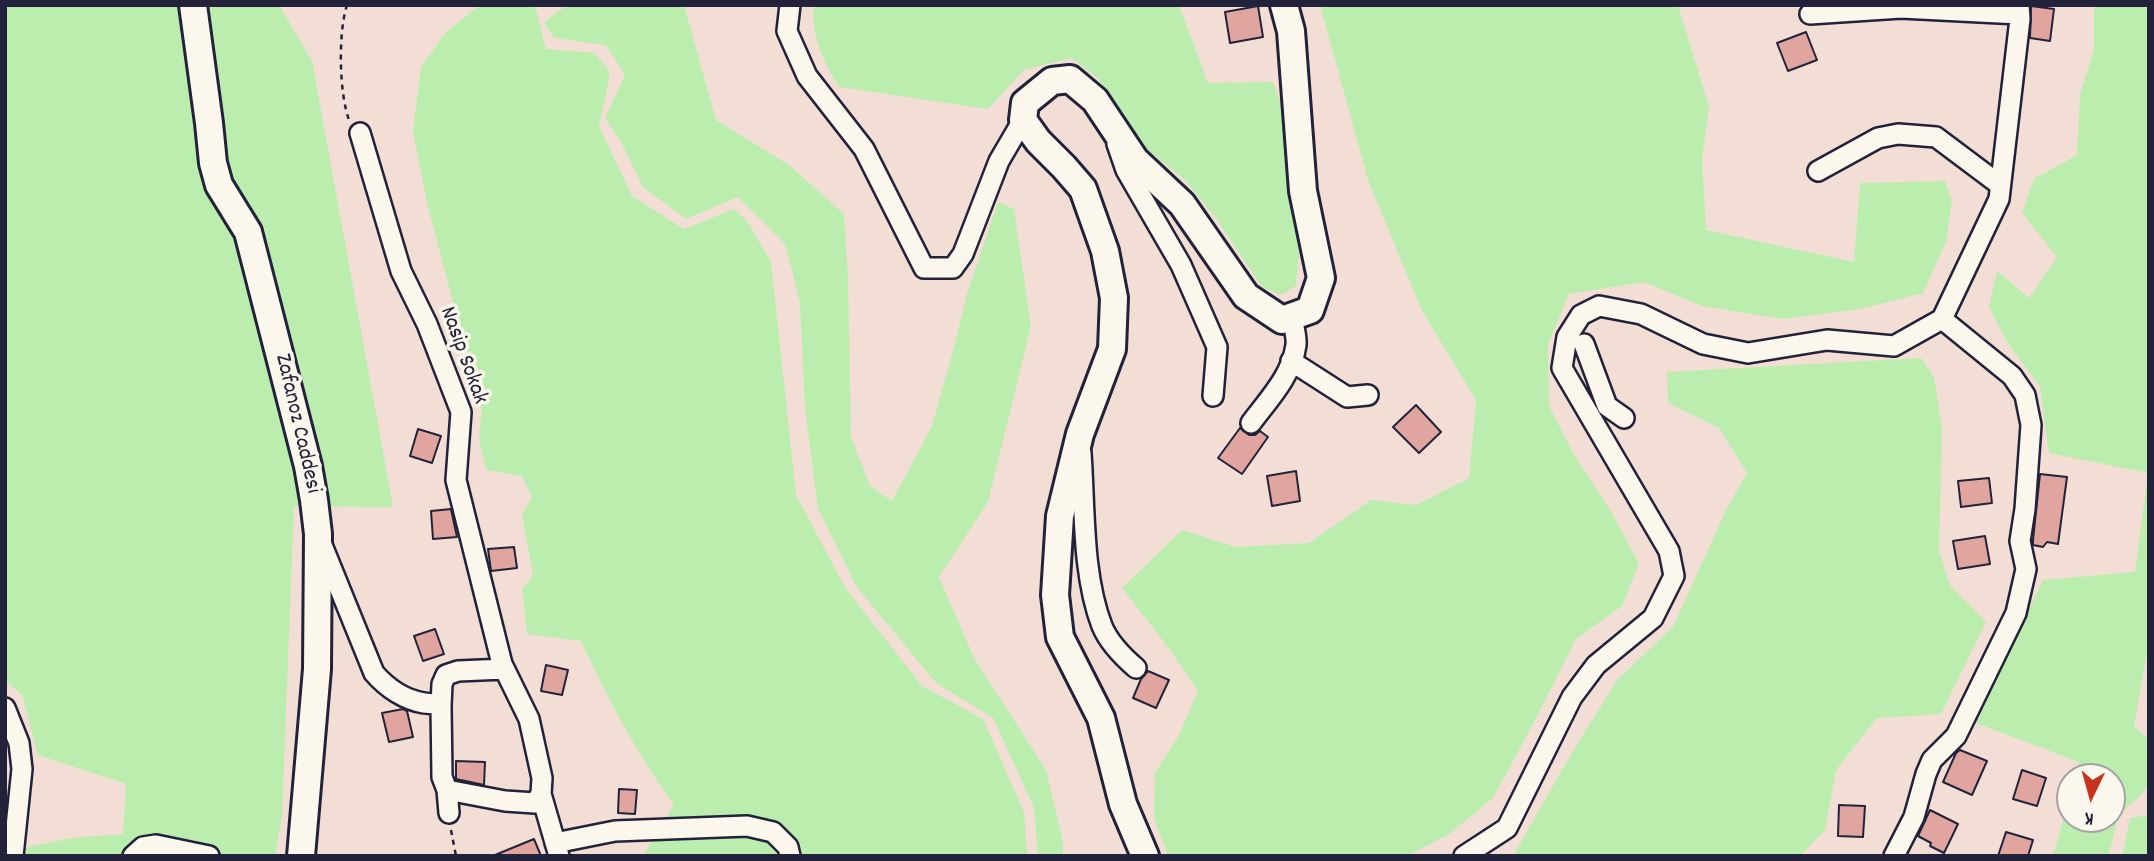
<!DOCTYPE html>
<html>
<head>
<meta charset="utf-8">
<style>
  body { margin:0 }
  #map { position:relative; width:2154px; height:861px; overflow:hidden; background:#f3ded5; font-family:Dekko,sans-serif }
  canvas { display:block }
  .frame { position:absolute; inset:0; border:7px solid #22223b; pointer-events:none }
  .north { position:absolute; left:2056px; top:763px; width:70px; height:70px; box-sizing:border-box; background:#fbf7ec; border:2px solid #a4a2a5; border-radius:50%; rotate:185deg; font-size:19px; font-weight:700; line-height:28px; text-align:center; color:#22223b }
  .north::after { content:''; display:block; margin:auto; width:24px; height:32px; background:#c8321e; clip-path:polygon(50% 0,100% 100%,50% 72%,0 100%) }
</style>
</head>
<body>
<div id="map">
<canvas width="2154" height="861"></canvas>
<div class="frame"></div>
<div class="north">K</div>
</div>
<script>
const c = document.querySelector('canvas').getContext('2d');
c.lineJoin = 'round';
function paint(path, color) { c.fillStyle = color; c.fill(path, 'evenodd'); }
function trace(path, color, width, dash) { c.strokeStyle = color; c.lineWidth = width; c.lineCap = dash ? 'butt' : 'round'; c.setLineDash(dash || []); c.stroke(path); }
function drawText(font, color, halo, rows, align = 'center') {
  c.font = font + ' Dekko,sans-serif'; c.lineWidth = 7; c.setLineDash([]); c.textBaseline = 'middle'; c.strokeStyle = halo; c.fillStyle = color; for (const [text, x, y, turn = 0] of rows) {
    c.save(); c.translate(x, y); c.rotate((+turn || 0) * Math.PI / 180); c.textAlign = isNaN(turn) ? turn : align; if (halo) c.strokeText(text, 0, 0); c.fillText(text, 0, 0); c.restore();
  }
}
const green = new Path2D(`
  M5,5h274l33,56 81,446 -99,-1 -12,312 -7,38h-251l3,-9 45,-9 51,-4 3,-50 -88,-29 -16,-60 -17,-14z
  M480,5h55l11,44 48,4 15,17v10l-10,46 33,70 52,33 50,-20 13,12 24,41 25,233 50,94 76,97 61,33 41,93 3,44h-384l31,-51c-37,-51 -67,-107 -93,-164l-54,-7 -5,-45 11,-13 -11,-62 10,-17 -10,-21 -36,-6 -7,-29 4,-52 -19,-45 -37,-141 -14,-72 8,-64 24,-34z
  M567,5h117l32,115 73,45 55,49 4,61 3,162 19,49 22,15 40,-75 22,-79 13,-53 31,-92 16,7 17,117 -43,176 -49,75 35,81 72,112 17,72v14h-25l-4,-48 -41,-90 -57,-35 -80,-97 -38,-77 -13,-100 -5,-106 -15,-59 -47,-47 -52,22 -43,-32 -21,-43 -17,-26 20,-43 -19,-30 -52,-7 -10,-16z
  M814,5h365l29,78 65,-1 10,27 3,49 13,93 -3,35 -15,9 -19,-8 -47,-70 -28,-35 -52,-43 -36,-60 -28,-21 -47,12 -36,39 -149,-22c-15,-23 -29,-54 -25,-82z
  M1320,5h358l31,102 -7,52 4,71 148,32 6,-79 85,-2 7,20 -6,41 -23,51 -63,16 -77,10 -81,-13 -58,-24 -75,12 -21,50 1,62 24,47 39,60 27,51 -17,42 -46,33 -43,85 -40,74 -45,37 -41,21h-239l-14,-38 1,-45 24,-38 19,-44 -28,-41 -48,-62 60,-58 54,17 73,-4 62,-43 45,5 53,-27 7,-78 -54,-89 -54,-131z
  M2094,5h55v636l-15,85 15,14v43l-9,13 -21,18 -11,42h-55l17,-61v24h42v-42h-37l4,-15 -103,-39 67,-143 92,-8 13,-99 -99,-20 -9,-66 -33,-45 -18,-35 8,-36 32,27 28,-41 -35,-44 12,-34 43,-24 3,-60 14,-46z
  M1921,358l13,19 8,51 -3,123 11,35 36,36 -45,92 -64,4 -41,52 -11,60 -25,26h-287l54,-95 50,-81 56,-53 54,-119 20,-35 -28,-45 -51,-25 -1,-31z
  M2149,815v41h-27l8,-38z`);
const building = new Path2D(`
  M1258,6l5,31 -33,6 -5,-31z
  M2031,6l23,3 -4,32 -20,-3z
  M1806,32l11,28 -29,11 -11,-28z
  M1416,405l25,27 -22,21 -26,-26z
  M1240,428l9,7h6l5,-4 8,6 -26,37 -24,-16z
  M418,429l23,7 -9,27 -22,-7z
  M1296,471l4,30 -28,5 -5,-30z
  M2040,474l27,3 -9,67 -11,-2 -4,5 -10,-2v-5z
  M1989,478l3,25 -31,4 -3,-26z
  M451,509l6,28 -24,2 -2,-28z
  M1985,536l5,28 -32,5 -5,-28z
  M514,547l3,21 -26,3 -3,-22z
  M435,629l9,25 -21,7 -9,-25z
  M546,665l22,5 -6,25 -21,-4z
  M1148,671l21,9 -13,28 -23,-10 8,-19z
  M403,709l4,2 6,26 -24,5 -7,-29z
  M1960,750l27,11 -15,34 -29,-13 13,-29z
  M456,761l29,1 -1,23 -28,-6z
  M2022,770l24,8 -9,28 -24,-7z
  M619,789l18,1 -2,24 -17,-1z
  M1839,805l26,1 -2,31 -25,-1z
  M1930,810l28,14 -14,29 -14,-7 1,-3 -13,-7z
  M2006,832l27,8 -5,16h-30z
  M534,839l7,17h-46v-1z`);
const path = new Path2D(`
  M347,5c-9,28 -8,87 2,115
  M451,830l5,26`);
const street = new Path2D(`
  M790,5l-3,26 20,45 57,73 60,119h29l10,-14 36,-93 24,-41
  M1810,14l91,-6 118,6
  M360,133l41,138 26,53 34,88 -5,68 46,184 27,55 13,59 -1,16 -6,9 -30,-2 -58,-11
  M1117,144l9,26 55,95 36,82 -4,49
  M1818,171l60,-33 20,-4 38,3 64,48
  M1584,344l23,62 17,12
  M1291,361l56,36 21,-2
  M1251,423c18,-24 41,-48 45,-78 1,-9 -3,-20 -4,-28
  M1081,453c4,55 1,121 21,173 7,17 20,30 34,42
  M322,545l52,128c13,15 31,27 50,30 7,1 10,0 17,3l1,71 5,13 2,23
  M441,706l1,-22 4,-9 12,-4 46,-2
  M5,708l14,35 3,26 -9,87
  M541,794l18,62
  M555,843l60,-12 132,-5 26,6 15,15 2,9
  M133,856l10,-9 13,-2 53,11
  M1464,856l43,-28 65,-131 24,-32 57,-47 21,-42 -5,-25 -107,-183 5,-31 14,-22 18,-9 42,8 62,30 45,9 79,-13 67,6 48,-27 57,-120 21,-180 -1,-14
  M1894,856l20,-39 12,-43 6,-14 24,-24 60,-123 10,-44 -6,-28 5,-32 6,-84 -6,-30 -13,-19 -70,-57`);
const secondary = new Path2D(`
  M193,5l16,118 4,40 6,22 29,47 60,234 6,34 4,34 -1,135 -16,187
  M1145,856l-22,-52 -22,-86 -41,-81 -5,-42 5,-79 20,-82 32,-85 2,-51 -9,-47 -22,-62 -19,-22 -26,-26 -15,-21 2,-17 27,-22 18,-2 25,21 40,60 47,44 64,92 36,24 28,-10 11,-32 -18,-87 -12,-160 -7,-26`);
const streetNames = [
  ["Nasip Sokak",462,356,70],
  ["Zafanoz Caddesi",296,424,77]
];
paint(green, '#bbeeae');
paint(building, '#dfa59e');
trace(building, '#22223b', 2);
trace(street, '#22223b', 24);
trace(secondary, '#22223b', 32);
trace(path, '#22223b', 2.5, [5, 5]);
trace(street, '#fbf7ec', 19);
trace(secondary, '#fbf7ec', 26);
drawText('23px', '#22223b', '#fbf7ec', streetNames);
</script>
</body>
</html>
